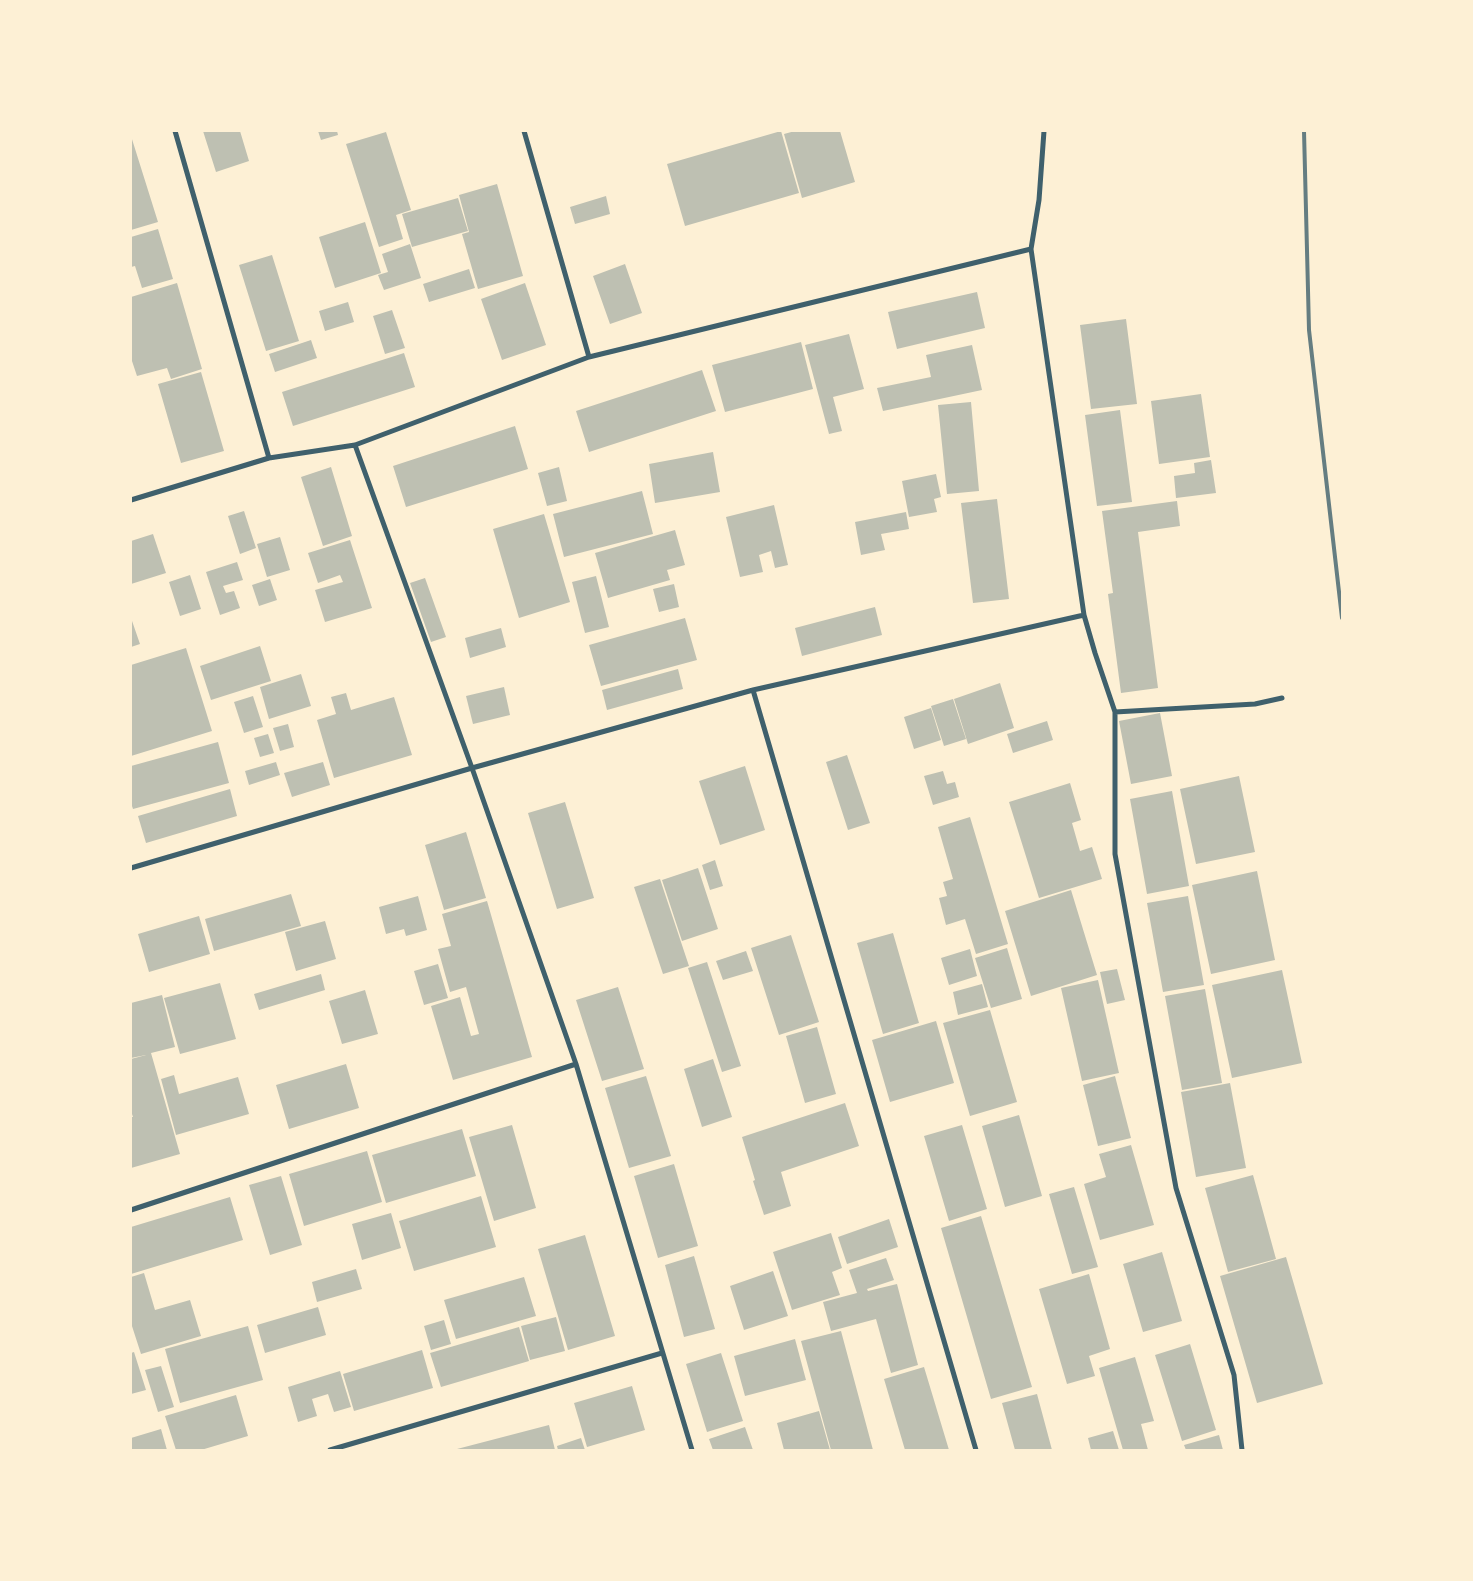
<!DOCTYPE html>
<html>
<head>
<meta charset="utf-8">
<style>
  body { margin:0 }
  #map { position:relative; width:1473px; height:1581px; overflow:hidden; background:#fdf0d5; font-family:"Open Sans",sans-serif }
  canvas { display:block }
  .frame { position:absolute; inset:0; border:132px solid #fdf0d5; pointer-events:none }
</style>
</head>
<body>
<div id="map">
<canvas width="1473" height="1581"></canvas>
<div class="frame"></div>
</div>
<script>
const c = document.querySelector('canvas').getContext('2d');
c.lineJoin = 'round';
function paint(path, color) { c.fillStyle = color; c.fill(path, 'evenodd'); }
function trace(path, color, width, dash) { c.strokeStyle = color; c.lineWidth = width; c.lineCap = dash ? 'butt' : 'round'; c.setLineDash(dash || []); c.stroke(path); }
const building = new Path2D(`
  M203,131h37l9,30 -33,11z
  M318,131h19l1,4 -17,5z
  M781,131l18,62 -114,33 -18,-62z
  M795,131h45l15,51 -53,16 -18,-64z
  M386,132l25,78 -15,5 7,24 -24,8 -33,-103z
  M131,136l27,86 -27,8z
  M497,184l26,92 -45,13 -16,-55 7,-2 -10,-37z
  M606,196l4,18 -35,10 -5,-17z
  M458,198l10,33 -56,16 -10,-33z
  M365,222l16,51 -46,15 -16,-51z
  M158,229l15,50 -31,9 -7,-22 -4,1v-30z
  M410,244l11,34 -37,12 -6,-15 10,-3 -6,-18z
  M272,255l27,86 -33,10 -27,-86z
  M625,264l17,49 -32,11 -17,-48z
  M469,269l6,19 -46,14 -6,-18z
  M177,283l25,86 -31,10 -4,-11 -30,8 -6,-18v-61z
  M525,283l21,62 -44,15 -21,-61z
  M977,292l8,36 -88,21 -9,-37z
  M348,302l6,20 -29,9 -6,-20z
  M392,310l13,38 -20,6 -12,-38z
  M1126,319l11,85 -46,5 -11,-84z
  M849,334l15,55 -31,8 9,34 -13,3 -24,-89z
  M311,340l6,18 -42,14 -6,-18z
  M801,342l12,47 -88,23 -13,-47z
  M972,345l10,45 -99,21 -6,-23 54,-11 -5,-22z
  M404,353l11,34 -122,39 -11,-34z
  M702,370l14,41 -127,41 -13,-41z
  M201,372l23,79 -43,12 -23,-79z
  M1201,394l9,63 -51,7 -8,-63z
  M971,402l8,89 -32,3 -9,-89z
  M1120,410l12,92 -35,4 -12,-91z
  M515,426l13,43 -122,38 -13,-41z
  M713,452l7,40 -65,11 -6,-39z
  M1211,460l5,33 -40,5 -2,-22 21,-3 -1,-10z
  M331,467l21,69 -29,10 -22,-69z
  M559,467l8,34 -20,5 -9,-33z
  M936,474l5,23 -7,2 3,13 -28,5 -7,-36z
  M642,491l11,43 -89,23 -11,-43z
  M997,499l12,100 -36,4 -12,-100z
  M1177,501l3,25 -42,6 20,156 -37,5 -13,-99 5,-1 -11,-82z
  M774,505l14,60 -13,3 -4,-17 -12,4 4,17 -23,5 -14,-60z
  M244,511l12,37 -16,6 -12,-38z
  M906,512l3,17 -28,5 4,16 -24,5 -6,-33z
  M544,514l26,88 -51,16 -26,-89z
  M675,530l10,35 -18,5 3,10 -62,18 -13,-45z
  M153,534l13,39 -35,11v-43z
  M280,537l10,33 -23,7 -10,-33z
  M350,540l22,68 -47,14 -10,-32 28,-8 -3,-7 -22,8 -10,-30z
  M237,562l6,18 -20,6 3,7 8,-2 6,17 -20,7 -14,-43z
  M190,575l11,34 -21,7 -11,-34z
  M596,576l13,51 -24,6 -13,-51z
  M425,578l21,59 -15,5 -21,-59z
  M270,579l7,21 -18,6 -7,-21z
  M674,584l5,23 -20,5 -6,-23z
  M875,607l7,28 -80,21 -7,-28z
  M131,618l9,26 -9,3z
  M685,618l12,42 -96,26 -12,-41z
  M501,628l5,19 -36,11 -5,-20z
  M260,646l11,35 -60,19 -11,-34z
  M186,648l26,83 -81,25v-91z
  M678,669l5,20 -76,21 -5,-20z
  M301,674l10,32 -42,13 -9,-32z
  M1000,683l14,45 -46,16 -14,-45z
  M504,687l6,28 -37,9 -7,-28z
  M346,693l5,17 43,-13 18,58 -78,23 -17,-58 19,-6 -5,-17z
  M253,696l10,31 -19,6 -10,-31z
  M953,699l13,40 -22,7 -13,-40z
  M931,708l10,32 -27,9 -10,-32z
  M1160,713l12,63 -41,8 -12,-63z
  M1047,721l6,19 -40,13 -6,-19z
  M288,724l6,23 -14,4 -7,-23z
  M268,734l6,19 -14,4 -6,-19z
  M218,742l11,41 -96,26 -2,-6v-37z
  M847,755l23,68 -22,7 -22,-68z
  M276,762l4,13 -31,10 -4,-14z
  M323,762l7,23 -38,12 -8,-24z
  M745,766l20,64 -45,15 -21,-64z
  M943,771l4,13 8,-2 4,15 -26,8 -9,-29z
  M1239,776l16,76 -59,12 -16,-75z
  M1070,783l11,37 -9,3 8,28 12,-4 10,32 -63,19 -30,-96z
  M230,789l7,27 -91,27 -8,-27z
  M1172,791l17,95 -42,8 -17,-95z
  M565,802l29,96 -37,11 -29,-96z
  M970,817l38,127 -32,10 -11,-35 -19,6 -7,-27 8,-2 -4,-14 10,-3 -15,-52z
  M466,832l20,66 -42,12 -19,-65z
  M715,860l8,26 -13,4 -8,-25z
  M698,868l20,61 -36,12 -20,-61z
  M1257,871l18,89 -64,14 -19,-89z
  M660,879l29,87 -26,8 -29,-87z
  M1071,890l26,85 -66,21 -26,-85z
  M291,894l10,32 -87,25 -9,-32z
  M418,896l9,34 -21,6 -2,-7 -18,5 -7,-27z
  M1188,896l16,89 -41,7 -16,-89z
  M487,901l45,156 -79,23 -22,-74 29,-9 11,39 8,-2 -13,-47 -16,5 -12,-43 13,-3 -9,-32z
  M199,916l11,38 -61,18 -11,-38z
  M325,921l11,38 -40,12 -11,-39z
  M893,933l26,90 -36,11 -26,-91z
  M791,935l28,87 -40,13 -28,-87z
  M1007,948l15,51 -31,9 -16,-50z
  M970,949l7,27 -28,9 -8,-27z
  M746,951l7,20 -30,9 -7,-19z
  M707,962l34,104 -19,6 -34,-104z
  M438,964l10,34 -24,7 -10,-34z
  M1117,969l8,31 -18,4 -7,-32z
  M1282,970l20,93 -70,15 -20,-93z
  M321,974l4,16 -66,20 -5,-16z
  M1098,980l21,93 -37,8 -21,-93z
  M220,983l16,56 -56,15 -16,-56z
  M982,984l6,23 -30,8 -5,-23z
  M618,987l26,82 -42,12 -26,-81z
  M1205,989l17,94 -40,7 -17,-94z
  M365,990l13,44 -36,10 -13,-43z
  M162,995l13,52 -24,6 29,101 -49,14v-51h2l-2,-6v-52l15,-4 -15,3v-55z
  M990,1010l27,92 -47,14 -27,-93z
  M936,1021l18,62 -64,19 -18,-62z
  M817,1027l19,67 -31,9 -19,-67z
  M713,1059l19,58 -30,10 -18,-58z
  M346,1064l13,44 -70,21 -13,-44z
  M174,1075l5,19 59,-17 11,37 -73,21 -15,-56z
  M646,1076l25,80 -42,12 -24,-80z
  M1115,1076l16,62 -33,8 -15,-61z
  M1230,1083l16,85 -50,9 -15,-85z
  M845,1103l14,43 -78,26 10,34 -27,9 -11,-34 2,-1 -13,-43z
  M1019,1115l23,81 -37,11 -23,-81z
  M512,1125l24,83 -42,13 -25,-84z
  M962,1125l25,84 -38,12 -25,-85z
  M462,1129l14,47 -90,27 -14,-48z
  M1131,1145l23,80 -54,15 -16,-56 22,-7 -7,-23z
  M367,1151l15,51 -78,24 -15,-52z
  M674,1164l24,82 -40,12 -24,-82z
  M1253,1175l23,84 -48,13 -23,-84z
  M281,1176l21,69 -32,10 -21,-70z
  M1074,1187l24,80 -26,7 -23,-80z
  M481,1196l15,51 -82,24 -15,-50z
  M230,1197l13,43 -112,34v-47z
  M391,1213l10,35 -39,12 -10,-36z
  M981,1216l51,171 -41,12 -50,-171z
  M889,1219l9,28 -51,17 -9,-27z
  M831,1233l11,35 -10,4 8,23 -48,15 -19,-58z
  M585,1235l30,101 -47,14 -30,-101z
  M1162,1252l20,69 -39,11 -20,-68z
  M694,1256l21,73 -31,8 -19,-72z
  M1286,1257l37,127 -66,19 -37,-127z
  M886,1258l8,22 -27,9 1,2 29,-7 21,81 -27,8 -15,-54 -45,12 -8,-29 34,-9 -8,-23z
  M356,1269l6,20 -45,13 -5,-20z
  M773,1271l15,45 -44,14 -14,-44z
  M144,1273l11,37 35,-10 11,36 -60,18 -10,-31v-46z
  M1089,1274l21,75 -21,7 6,20 -28,8 -28,-95z
  M524,1277l12,39 -80,23 -12,-39z
  M318,1307l8,28 -61,18 -8,-28z
  M556,1317l9,34 -35,9 -9,-34z
  M444,1320l7,24 -20,6 -7,-24z
  M248,1326l15,54 -83,23 -15,-54z
  M519,1327l10,34 -88,26 -11,-34z
  M841,1331l32,119h-42l-30,-109z
  M795,1339l11,41 -61,16 -11,-40z
  M1190,1344l26,86 -34,11 -27,-86z
  M422,1350l11,38 -79,23 -11,-37z
  M134,1352l12,38 -15,4v-41z
  M721,1353l22,68 -36,11 -21,-68z
  M1135,1357l19,64 -13,3 7,26h-25l-24,-82z
  M161,1366l13,41 -16,5 -13,-42z
  M924,1367l25,83h-44l-21,-71z
  M340,1371l11,36 -17,5 -6,-18 -16,5 5,17 -19,6 -10,-35z
  M632,1386l13,44 -58,17 -13,-44z
  M1037,1394l15,56h-37l-13,-47z
  M236,1395l12,41 -47,14h-25l-11,-34z
  M819,1411l11,39h-46l-7,-27z
  M549,1425l6,25h-98v-1z
  M745,1427l8,23h-40l-4,-11z
  M161,1429l6,21h-36v-12z
  M1113,1431l6,19h-28l-3,-12z
  M1219,1435l4,15h-37l-2,-5z
  M581,1438l4,12h-27l-1,-4z`);
const minor = new Path2D(`
  M175,131l94,327
  M524,131l65,226
  M1044,131l-5,69 -8,49 53,366 11,38 20,59v142l61,334 58,187 8,75
  M355,445l117,323 104,296 116,386
  M131,500l138,-42 86,-13 234,-88 442,-108
  M753,690l223,760
  M1115,712l140,-8 27,-6
  M131,868l341,-100 281,-78 331,-75
  M131,1210l445,-146
  M330,1450l332,-97`);
const rail = new Path2D(`
  M1304,131l5,199 33,288`);
paint(building, '#bec0b2');
trace(minor, '#3f606c', 5);
trace(rail, '#657d81', 4);
</script>
</body>
</html>
